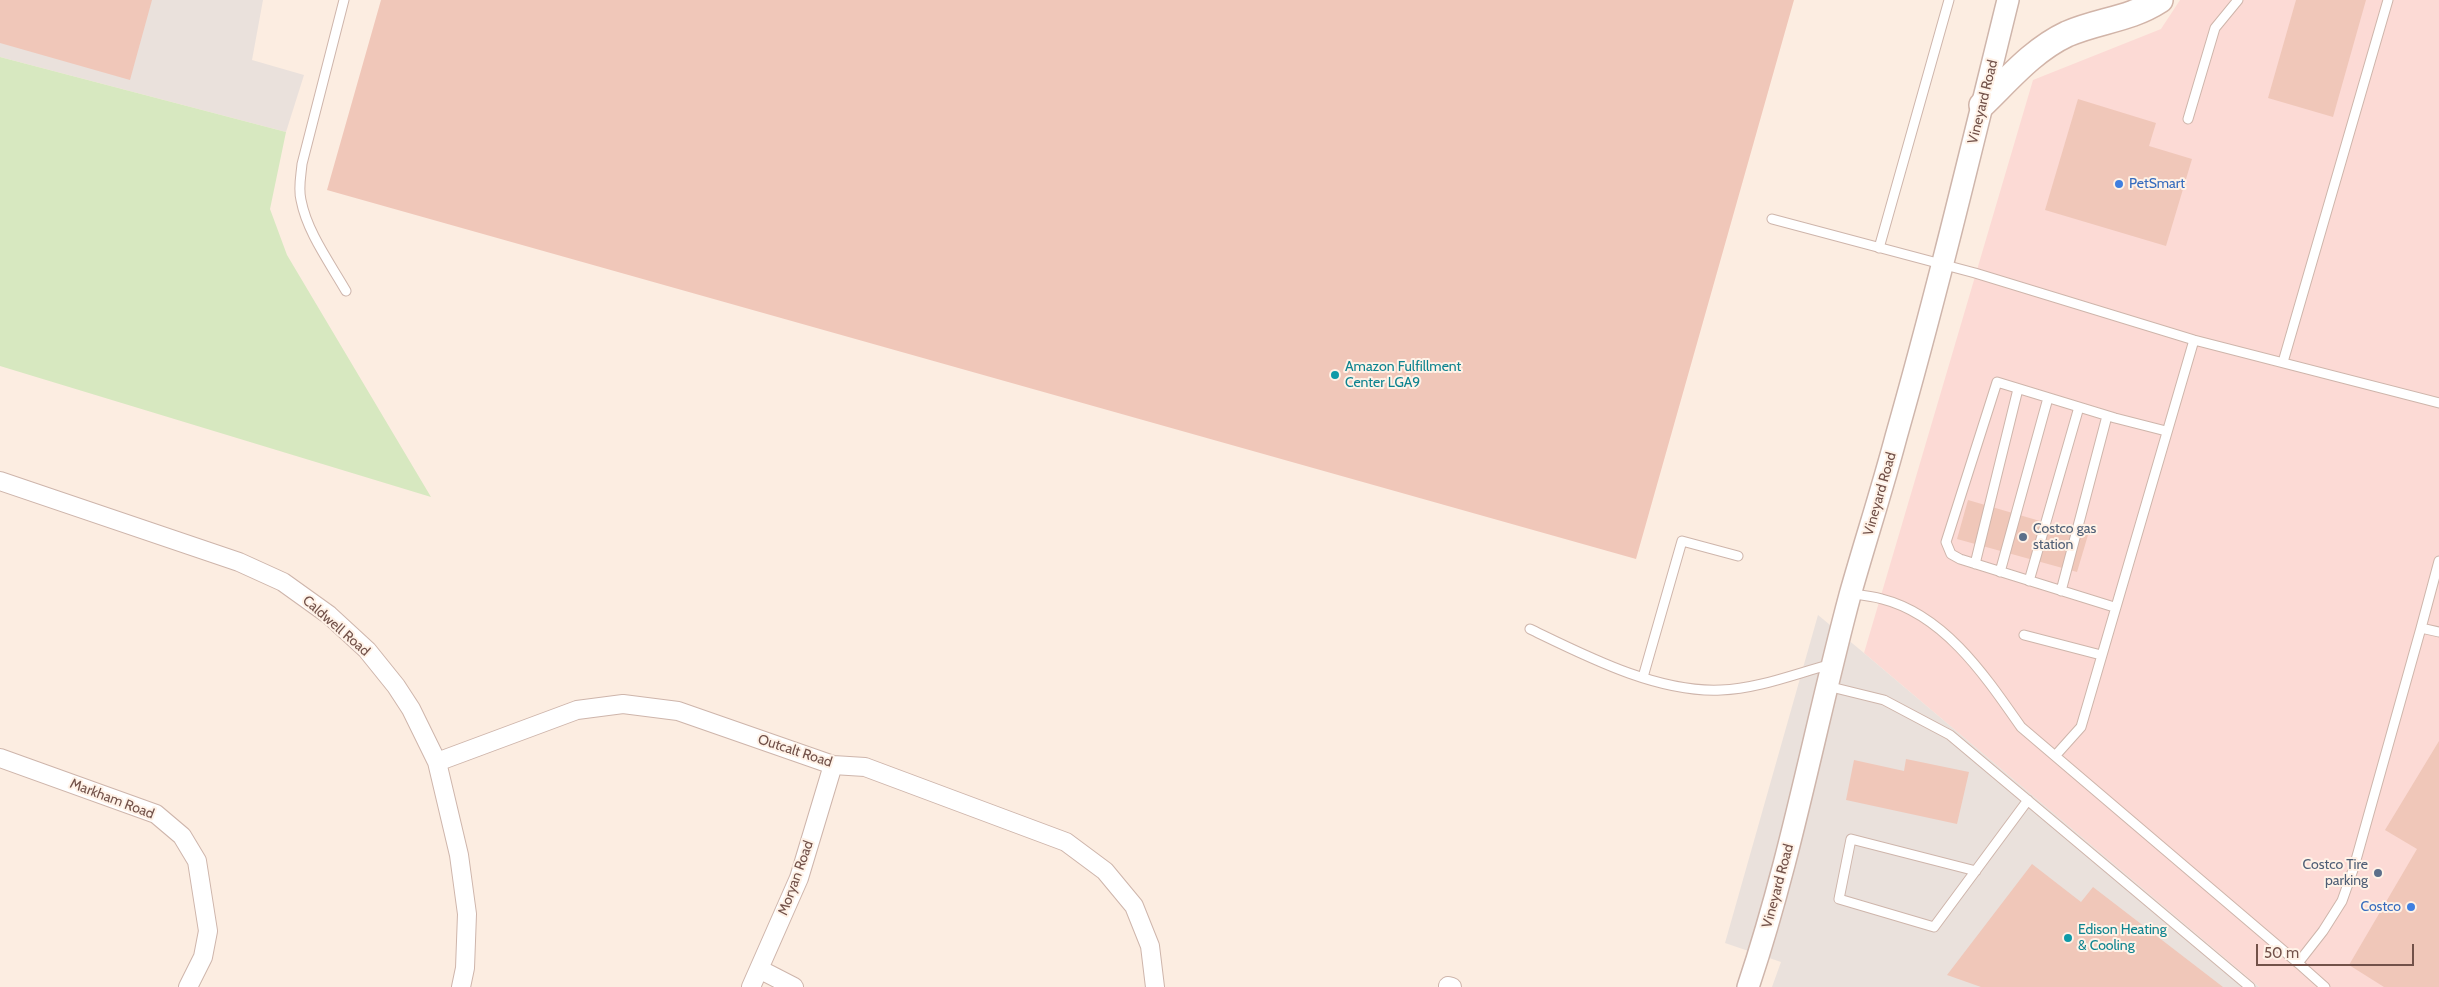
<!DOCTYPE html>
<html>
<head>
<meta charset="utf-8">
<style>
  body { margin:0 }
  #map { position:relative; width:2439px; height:987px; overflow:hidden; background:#fcede1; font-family:Cabin,sans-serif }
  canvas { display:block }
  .scale { position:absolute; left:2256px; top:944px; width:158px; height:22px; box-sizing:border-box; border:2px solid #725149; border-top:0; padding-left:6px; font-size:15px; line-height:18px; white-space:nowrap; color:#725149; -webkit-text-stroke:4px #fff2e7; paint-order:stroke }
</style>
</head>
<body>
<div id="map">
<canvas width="2439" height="987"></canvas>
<div class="scale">50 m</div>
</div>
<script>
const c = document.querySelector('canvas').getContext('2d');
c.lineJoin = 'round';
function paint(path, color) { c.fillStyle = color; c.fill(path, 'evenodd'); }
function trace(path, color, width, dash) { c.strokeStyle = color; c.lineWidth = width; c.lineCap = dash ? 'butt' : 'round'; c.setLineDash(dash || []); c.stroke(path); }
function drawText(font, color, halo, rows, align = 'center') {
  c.font = font + ' Cabin,sans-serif'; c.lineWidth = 4; c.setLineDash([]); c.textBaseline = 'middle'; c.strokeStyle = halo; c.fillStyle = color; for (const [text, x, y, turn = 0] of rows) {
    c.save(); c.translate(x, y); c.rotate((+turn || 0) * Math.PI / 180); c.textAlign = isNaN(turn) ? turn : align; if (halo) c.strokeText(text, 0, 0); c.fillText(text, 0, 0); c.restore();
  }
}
const commercial = new Path2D(`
  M2180,0h259v987h-180l-395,-334 169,-573 128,-51z`);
const industrial = new Path2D(`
  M0,0h263l-11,60 52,15 -18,57 -286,-75z
  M1818,615l46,38 395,334h-487l9,-25 -56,-19z`);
const green = new Path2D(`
  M0,57l286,75 -16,77 17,46 144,242 -431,-131z`);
const building = new Path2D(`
  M0,0h152l-22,80 -130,-37z
  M381,0h1413l-158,559 -1309,-369z
  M2296,0h70l-33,117 -65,-19z
  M2078,99l78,24 -7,23 43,13 -26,87 -121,-36z
  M1968,500l120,35 -11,37 -120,-33z
  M2439,741v246h-55l-35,-22 68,-116 -32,-19z
  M1906,759l63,13 -12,52 -111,-24 8,-40 50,11z
  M2032,864l49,38 12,-15 130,100h-242l-34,-12z`);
const service = new Path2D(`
  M344,0l-42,164c-1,12 -4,24 -1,36 6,32 29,63 45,91
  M2188,119l27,-91 23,-28
  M1772,219l203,54 219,67 245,63
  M1879,248l70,-248
  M2283,362l105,-362
  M2439,561l-18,67 18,4
  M1975,564l43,-175
  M2000,572l48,-174
  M2029,581l50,-174
  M2061,591l46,-175
  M1851,594c10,1 21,2 31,5 63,16 104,78 139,128l277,236 25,-32 19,-30 12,-34 67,-239
  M2114,607l-154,-48 -9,-5 -5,-12 51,-160 118,36 51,13
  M1530,629c56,27 127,64 191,61 37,-1 76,-17 111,-26
  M2024,635l77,20
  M1643,677l39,-136 56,15
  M1827,686l57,14 66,35 300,252
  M2055,756l26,-29 113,-387
  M1976,871l-125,-32 -12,60 95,28 94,-127
  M2298,963l27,24`);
const minor = new Path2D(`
  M0,481l239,81 44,20 46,33 38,35 29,36 15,23 26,53 22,93 8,59 -2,54 -4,19
  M0,758l156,56 26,22 15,25 11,70 -5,26 -15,30
  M437,762l140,-52 46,-6 55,7 155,54 32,2 201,75 39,29 29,35 16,40 5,41
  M759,969l35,18
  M1448,986l4,1
  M751,987l48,-109 34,-113`);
const tertiary = new Path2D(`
  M1748,987c43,-128 67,-261 102,-392 15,-53 32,-105 46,-158 41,-144 76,-291 112,-437`);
const secondary = new Path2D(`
  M1982,105c27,-26 51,-55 85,-71 32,-14 62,-14 93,-34`);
const markers = [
  [2119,184,5,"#3f7fe0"],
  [1335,375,5,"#0f9aa8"],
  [2023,537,5,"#5c6f8a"],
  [2378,873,5,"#5c6f8a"],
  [2411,907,5,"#3f7fe0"],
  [2068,938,5,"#0f9aa8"]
];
const streetNames = [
  ["Vineyard Road",1983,102,-76],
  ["Vineyard Road",1880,494,-74],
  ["Caldwell Road",336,626,41],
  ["Outcalt Road",795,751,18],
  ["Markham Road",112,799,21],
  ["Moryan Road",796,878,-70],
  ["Vineyard Road",1778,886,-75]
];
const shopNames = [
  ["PetSmart",2129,184],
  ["Costco",2401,907,"right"]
];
const cultureNames = [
  ["Amazon Fulfillment",1345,367],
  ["Center LGA9",1345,383],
  ["Edison Heating",2078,930],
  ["& Cooling",2078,946]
];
const serviceNames = [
  ["Costco gas",2033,529],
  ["station",2033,545],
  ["Costco Tire",2368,865,"right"],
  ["parking",2368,881,"right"]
];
paint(commercial, '#fcdad5');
paint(industrial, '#eae1dc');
paint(green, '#d7e8c0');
paint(building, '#f0c7b9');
trace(service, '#ceb5ab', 11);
trace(minor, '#ceb5ab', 20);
trace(tertiary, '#ceb5ab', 24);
trace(secondary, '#d1b4a8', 28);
trace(service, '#fff', 9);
trace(minor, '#fff', 18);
trace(tertiary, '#fff', 21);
trace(secondary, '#fff', 25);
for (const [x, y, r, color] of markers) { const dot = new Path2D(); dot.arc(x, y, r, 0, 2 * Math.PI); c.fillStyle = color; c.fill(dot); trace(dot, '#fff2e7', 2); }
drawText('14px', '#725149', '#fff2e7', streetNames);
drawText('14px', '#366cbe', '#fff2e7', shopNames, 'left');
drawText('14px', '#0d838f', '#fff2e7', cultureNames, 'left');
drawText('14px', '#4e5e75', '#fff2e7', serviceNames, 'left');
</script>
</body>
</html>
